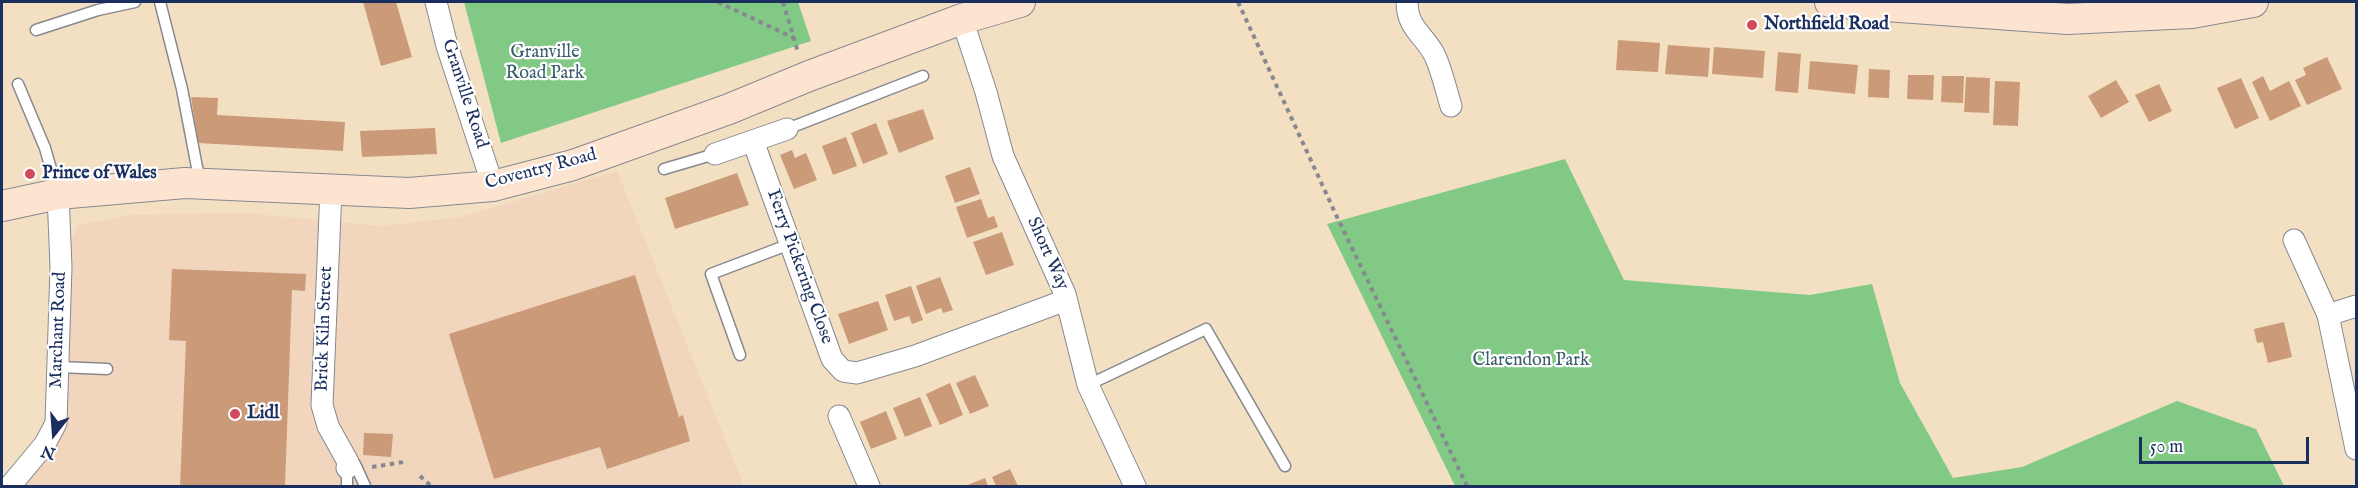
<!DOCTYPE html>
<html>
<head>
<meta charset="utf-8">
<style>
  body { margin:0 }
  #map { position:relative; width:2358px; height:488px; overflow:hidden; background:#f3e0c3; font-family:"IM FELL English",serif }
  canvas { display:block }
  .frame { position:absolute; inset:0; border:3px solid #1b2f5e; pointer-events:none }
  .north { position:absolute; left:24px; top:404px; width:60px; height:60px; -webkit-text-stroke:4px #fff; paint-order:stroke; rotate:197deg; font-size:16px; font-weight:700; line-height:24px; text-align:center; color:#1b2f5e }
  .north::after { content:''; display:block; margin:auto; width:21px; height:27px; background:#1b2f5e; clip-path:polygon(50% 0,100% 100%,50% 72%,0 100%) }
  .scale { position:absolute; left:2139px; top:437px; width:170px; height:27px; box-sizing:border-box; border:3px solid #1b2f5e; border-top:0; padding-left:8px; font-size:18px; line-height:21px; white-space:nowrap; color:#1b2f5e; -webkit-text-stroke:4px #fff; paint-order:stroke }
</style>
</head>
<body>
<div id="map">
<canvas width="2358" height="488"></canvas>
<div class="frame"></div>
<div class="north">N</div>
<div class="scale">50 m</div>
</div>
<script>
const c = document.querySelector('canvas').getContext('2d');
c.lineJoin = 'round';
function paint(path, color) { c.fillStyle = color; c.fill(path, 'evenodd'); }
function trace(path, color, width, dash) { c.strokeStyle = color; c.lineWidth = width; c.lineCap = dash ? 'butt' : 'round'; c.setLineDash(dash || []); c.stroke(path); }
function drawText(font, color, halo, rows, align = 'center') {
  c.font = font + ' "IM FELL English",serif'; c.lineWidth = 4.5; c.setLineDash([]); c.textBaseline = 'middle'; c.strokeStyle = halo; c.fillStyle = color; for (const [text, x, y, turn = 0] of rows) {
    c.save(); c.translate(x, y); c.rotate((+turn || 0) * Math.PI / 180); c.textAlign = isNaN(turn) ? turn : align; if (halo) c.strokeText(text, 0, 0); c.fillText(text, 0, 0); c.restore();
  }
}
const built = new Path2D(`
  M617,171l127,315h-734l35,-42 16,-177 17,-42 54,-10 113,-2 136,13 80,-9z`);
const green = new Path2D(`
  M464,2h334l13,39 -310,102z
  M1565,159l59,121 186,15 62,-11 28,99 53,95 69,-11 155,-66 79,28 28,57h-829l-128,-262z`);
const building = new Path2D(`
  M363,2h33l16,55 -31,9z
  M1618,40l42,3 -2,29 -42,-2z
  M1668,45l42,3 -2,29 -43,-3z
  M1714,47l51,4 -2,27 -51,-4z
  M1778,52l23,2 -3,39 -23,-2z
  M2327,57l15,32 -35,16 -12,-25 11,-5 -3,-7z
  M1810,61l48,4 -3,29 -47,-5z
  M1869,69l21,1 -1,28 -21,-1z
  M1908,75h26l-1,25 -26,-1z
  M1942,76h22l-1,27 -22,-1z
  M2263,76l7,15 19,-10 12,25 -31,15 -18,-39z
  M1966,77l24,1 -1,35 -25,-1z
  M2241,78l18,40 -24,11 -18,-41z
  M2116,80l13,22 -28,16 -13,-22z
  M1995,81l25,1 -2,44 -25,-1z
  M2159,84l13,27 -23,11 -14,-27z
  M191,97l27,1 -1,17 128,7 -2,29 -145,-8z
  M923,109l11,30 -35,14 -12,-32z
  M876,123l12,31 -25,10 -12,-31z
  M435,128l2,26 -75,3 -2,-26z
  M846,137l11,29 -24,9 -11,-29z
  M792,150l3,8 11,-5 11,27 -23,9 -14,-34z
  M970,167l10,27 -25,9 -10,-27z
  M737,173l12,32 -74,24 -10,-31z
  M981,199l7,19 6,-2 4,11 -31,11 -11,-31z
  M1002,232l12,33 -28,10 -13,-33z
  M172,269l134,5 -1,17 -13,-1 -7,196h-105l6,-145 -17,-1z
  M635,275l44,142 4,-2 7,26 -83,28 -7,-22 -106,32 -45,-145z
  M940,277l13,33 -10,3 -2,-5 -15,6 -10,-28z
  M911,286l12,34 -11,4 -3,-8 -15,5 -9,-26z
  M878,301l10,29 -39,14 -11,-30z
  M2284,322l8,35 -24,6 -5,-21 -6,1 -3,-14z
  M975,375l14,31 -19,8 -14,-31z
  M950,383l13,32 -23,10 -14,-31z
  M920,397l12,29 -27,11 -12,-29z
  M886,411l11,28 -26,10 -11,-27z
  M364,433l29,1 -2,23 -28,-2z
  M1010,469l8,17h-22l-4,-9z
  M985,478l3,8h-23z`);
const path = new Path2D(`
  M718,2l76,36
  M783,2l15,50
  M1238,2l99,215 130,269
  M372,467l32,-5
  M420,476l11,10`);
const service = new Path2D(`
  M160,2l22,87 18,94
  M36,30l62,-20 37,-8
  M18,84l27,64 13,45
  M787,129l136,-53
  M664,169l51,-15
  M740,355l-29,-81 79,-30
  M59,367l48,2
  M1088,385l118,-56 79,137
  M355,464l10,22
  M347,486v-18`);
const minor = new Path2D(`
  M436,2l11,44 46,140
  M1407,2c0,27 18,33 28,54 7,15 11,34 16,50
  M962,19l24,73 17,64 62,138 23,91 47,101
  M753,141l79,218 11,12 14,2 58,-17 151,-56
  M715,154l72,-25
  M331,189l-9,216 6,21 20,36 -1,6
  M2294,240l34,75
  M2356,306l-28,9 28,134
  M839,416l30,70
  M10,486l35,-42 11,-21 5,-156 -3,-73`);
const secondary = new Path2D(`
  M1830,2l237,17 125,-6 61,-11
  M2,206l56,-12 127,-11 224,10 84,-7 80,-21 156,-56 80,-33 153,-57 58,-17`);
const markers = [
  [1752,25,6,"#d1495b"],
  [30,174,6,"#d1495b"],
  [235,414,6,"#d1495b"]
];
const poiNames = [
  ["Northfield Road",1764,25],
  ["Prince of Wales",42,174],
  ["Lidl",247,414]
];
const parkNames = [
  ["Granville",545,53],
  ["Road Park",545,74],
  ["Clarendon Park",1531,361]
];
const streetNames = [
  ["Granville Road",464,94,72],
  ["Coventry Road",541,170,-15],
  ["Short Way",1047,254,66],
  ["Ferry Pickering Close",799,267,70],
  ["Brick Kiln Street",325,329,-88],
  ["Marchant Road",59,330,-88]
];
paint(built, '#f1d5bd');
paint(green, '#81c985');
paint(building, '#cb9a78');
trace(service, '#878890', 13);
trace(minor, '#878890', 23);
trace(secondary, '#878890', 32);
trace(path, '#878890', 4, [4.5, 4.5]);
trace(service, '#fff', 10);
trace(minor, '#fff', 21);
trace(secondary, '#fde4d1', 30);
for (const [x, y, r, color] of markers) { const dot = new Path2D(); dot.arc(x, y, r, 0, 2 * Math.PI); c.fillStyle = color; c.fill(dot); trace(dot, '#fff', 2); }
drawText('bold 18px', '#1b2f5e', '#fff', poiNames, 'left');
drawText('18px', '#3a5d6a', '#fff', parkNames);
drawText('18px', '#1b2f5e', '#fff', streetNames);
</script>
</body>
</html>
